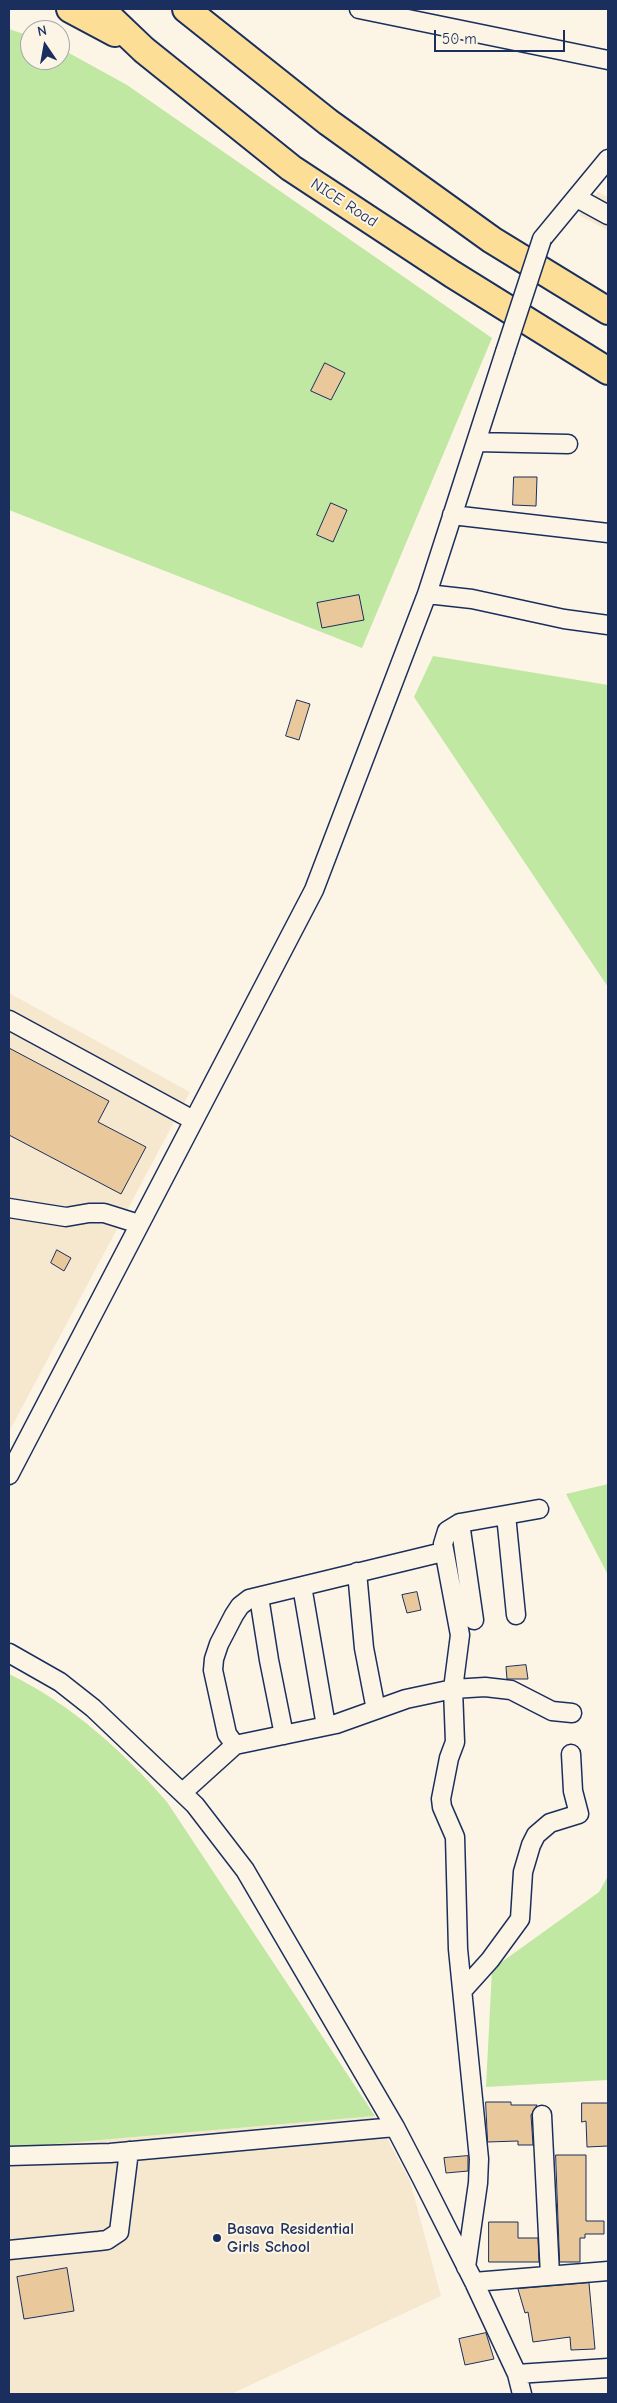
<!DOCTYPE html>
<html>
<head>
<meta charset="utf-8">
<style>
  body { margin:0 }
  #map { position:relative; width:617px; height:2403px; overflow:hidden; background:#fcf5e5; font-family:"Comic Neue",sans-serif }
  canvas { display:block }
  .frame { position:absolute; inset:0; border:10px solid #1b2f5e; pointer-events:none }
  .north { position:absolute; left:20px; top:20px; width:50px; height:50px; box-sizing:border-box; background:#fcf5e5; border:1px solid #a2a6af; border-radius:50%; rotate:348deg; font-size:14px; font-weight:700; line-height:20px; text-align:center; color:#1b2f5e }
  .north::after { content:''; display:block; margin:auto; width:18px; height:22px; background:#1b2f5e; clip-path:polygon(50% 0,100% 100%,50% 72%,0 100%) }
  .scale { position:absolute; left:434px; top:30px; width:131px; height:22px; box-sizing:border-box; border:2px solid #1b2f5e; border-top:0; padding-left:6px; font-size:15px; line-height:18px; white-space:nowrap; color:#1b2f5e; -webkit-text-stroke:4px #fcf5e5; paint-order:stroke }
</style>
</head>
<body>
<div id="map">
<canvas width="617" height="2403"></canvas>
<div class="frame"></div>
<div class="north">N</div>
<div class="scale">50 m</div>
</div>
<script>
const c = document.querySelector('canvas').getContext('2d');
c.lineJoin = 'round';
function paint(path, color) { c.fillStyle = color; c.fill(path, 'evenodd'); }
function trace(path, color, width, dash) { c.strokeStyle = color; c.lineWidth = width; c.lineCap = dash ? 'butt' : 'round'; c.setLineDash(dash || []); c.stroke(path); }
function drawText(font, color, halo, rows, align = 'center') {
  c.font = font + ' "Comic Neue",sans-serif'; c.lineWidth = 4; c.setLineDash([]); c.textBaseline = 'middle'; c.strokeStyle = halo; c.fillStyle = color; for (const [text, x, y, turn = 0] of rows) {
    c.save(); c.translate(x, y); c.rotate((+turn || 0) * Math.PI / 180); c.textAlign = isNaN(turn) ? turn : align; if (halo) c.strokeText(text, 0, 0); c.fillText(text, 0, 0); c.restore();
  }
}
const built = new Path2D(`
  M598,192l10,5v34l-29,-16z
  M9,993l181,99 -181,340z
  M375,2116l35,65 31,115 -210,98h-222v-246z`);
const green = new Path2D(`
  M9,29l21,7v24h30v-12l67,37 365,253 -130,310 -353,-138z
  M433,656l175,29v302l-194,-290z
  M608,1484v91l-42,-81z
  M9,1674c62,30 114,77 158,128l208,314 -366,32z
  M608,1876v204l-122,7 6,-118 107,-77z`);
const building = new Path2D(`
  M325,363l20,10 -14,27 -20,-9z
  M514,477h23l-1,29 -23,-1z
  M331,503l16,7 -14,32 -16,-7z
  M359,595l5,25 -42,8 -5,-25z
  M297,700l13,4 -11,36 -13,-4z
  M9,1048l100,53 -11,21 48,25 -25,47 -112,-59z
  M57,1250l14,8 -7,13 -13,-8z
  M417,1592l4,18 -14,3 -5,-18z
  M526,1665l2,14h-21l-1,-12z
  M486,2102h25v3h26l-6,10 2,30h-15v-4l-30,1z
  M582,2103h26v43l-21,1 -1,-26 -4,1z
  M556,2155h30v66h18v13h-19v4h-5v24h-20z
  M468,2156v15l-22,2 -2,-15z
  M489,2222h29v16h20l1,24h-50z
  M67,2268l7,43 -50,8 -7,-42z
  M589,2283l6,66 -24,1 -1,-13 -37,5 -5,-30 -3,1 -7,-24z
  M486,2333l8,26 -29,6 -6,-26z`);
const minor = new Path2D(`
  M359,9l249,51
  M577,198l31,17
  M542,239l66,-80
  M476,442l92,2
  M452,515l156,18
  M427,594l45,5 92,20 44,6
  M9,1020l184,100
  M9,1208l57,9 23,-4h15l35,11
  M9,1475l305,-585 113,-296 78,-242
  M506,1515l10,100
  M460,1523l14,97
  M357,1572l7,76 12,62
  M302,1586l24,140
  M259,1597l10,63 15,75
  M9,1653l51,29 33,26 102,97 50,65 150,257 26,50 53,105 43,92 5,20
  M235,1745l-8,-11 -14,-64 1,-11 5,-15 15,-29 6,-9 9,-7 194,-47
  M183,1792l52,-47 101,-21 70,-25 47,-10 32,-2 26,3 41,21 20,2
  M463,1990l27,-30 30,-41 3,-47 8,-27 5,-10 14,-12 29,-9 -6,-23 -2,-37
  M542,2115l8,160
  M9,2156l101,-3 285,-26
  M9,2250l90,-9 8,-1 12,-8 10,-81
  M466,2267l12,-84 1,-24 -21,-210 -3,-112 -13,-30 -1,-8 8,-41 6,-16 -2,-53 7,-54 -17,-91 4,-13 13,-8 79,-14
  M474,2282l134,-11
  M517,2374l91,-6`);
const highway = new Path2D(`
  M70,9l45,24
  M101,9l43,41 147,118 161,106 156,97
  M186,9l142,113 164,118 116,71`);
const minorBridge = new Path2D(`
  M505,352l37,-113`);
const markers = [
  [217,2238,5,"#1b2f5e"]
];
const streetNames = [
  ["NICE Road",344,203,33]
];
const poiNames = [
  ["Basava Residential",227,2229],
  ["Girls School",227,2247]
];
paint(built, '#f6e8cf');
paint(green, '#c0e8a3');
paint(building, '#e9c89b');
trace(building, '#1b2f5e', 1);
trace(minor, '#1b2f5e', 21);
trace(highway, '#1b2f5e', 30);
trace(minor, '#fcf5e5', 18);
trace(highway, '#fcde96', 26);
trace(minorBridge, '#1b2f5e', 21, []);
trace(minorBridge, '#fcf5e5', 18);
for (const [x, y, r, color] of markers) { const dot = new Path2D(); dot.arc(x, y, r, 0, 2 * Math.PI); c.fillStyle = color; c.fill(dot); trace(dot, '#fcf5e5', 2); }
drawText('16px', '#1b2f5e', '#fcf5e5', streetNames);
drawText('bold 16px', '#1b2f5e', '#fcf5e5', poiNames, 'left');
</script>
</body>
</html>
